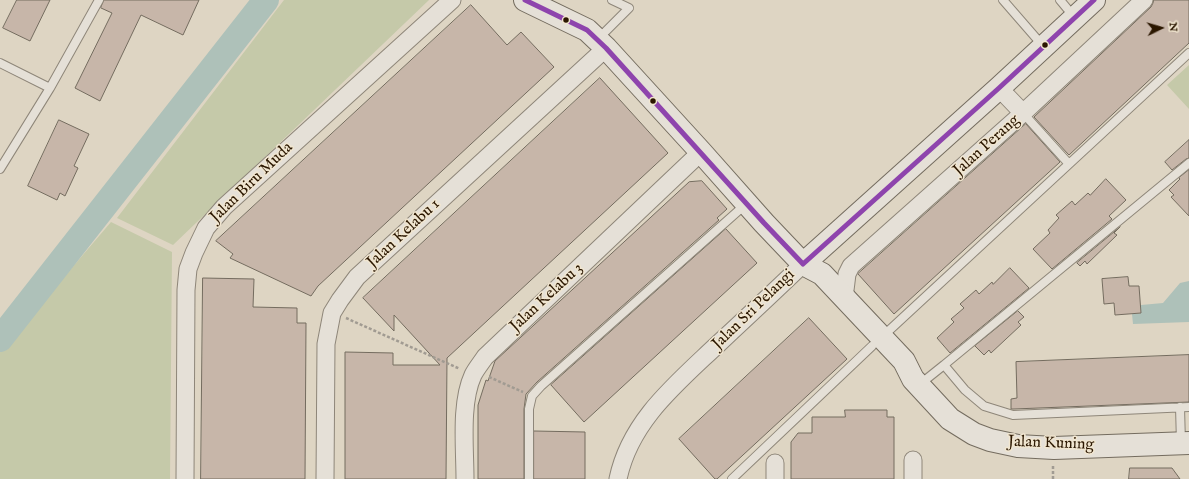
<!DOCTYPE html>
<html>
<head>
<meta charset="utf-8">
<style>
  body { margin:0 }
  #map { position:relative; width:1189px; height:479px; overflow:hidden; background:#ded5c3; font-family:"IM FELL English",serif }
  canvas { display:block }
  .north { position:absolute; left:1141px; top:8px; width:40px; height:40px; -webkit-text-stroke:3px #f1e6d0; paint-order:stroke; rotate:85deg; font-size:11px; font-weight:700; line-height:16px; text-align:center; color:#2b1700 }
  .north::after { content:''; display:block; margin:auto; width:14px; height:18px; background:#2b1700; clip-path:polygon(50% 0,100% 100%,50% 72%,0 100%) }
</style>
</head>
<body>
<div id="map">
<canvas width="1189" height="479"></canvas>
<div class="north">N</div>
</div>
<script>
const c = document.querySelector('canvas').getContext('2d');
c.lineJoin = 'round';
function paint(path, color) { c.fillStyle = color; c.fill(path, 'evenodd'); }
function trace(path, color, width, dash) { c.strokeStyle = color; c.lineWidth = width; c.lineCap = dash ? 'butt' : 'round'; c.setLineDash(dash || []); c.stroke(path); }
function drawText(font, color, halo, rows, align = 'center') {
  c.font = font + ' "IM FELL English",serif'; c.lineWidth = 3; c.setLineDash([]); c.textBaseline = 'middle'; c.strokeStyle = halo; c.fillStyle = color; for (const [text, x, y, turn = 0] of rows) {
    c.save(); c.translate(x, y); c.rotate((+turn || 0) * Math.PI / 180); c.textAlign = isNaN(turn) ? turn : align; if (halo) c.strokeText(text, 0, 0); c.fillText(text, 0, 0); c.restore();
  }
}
const green = new Path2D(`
  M284,0h145l-256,245 -56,-27z
  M1189,65v44l-22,-24z
  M111,222l61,30 -2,227h-170v-127z`);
const water = new Path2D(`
  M1189,281v41l-56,2 -1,-10 9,-1v-8l22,-2 17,-20z`);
const river = new Path2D(`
  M0,339l266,-339`);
const building = new Path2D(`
  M17,0h33l-20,41 -27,-13z
  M104,0h95l-16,35 -42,-20 -41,86 -25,-13 37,-75 -11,-5z
  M1154,0h35v43l-120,112 -1,-1 -34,-37 117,-110 2,-4z
  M471,5l36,40 14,-13 33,35 -236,219 -7,10 -81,-38 3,-4 -17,-13z
  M600,78l68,75 -221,205 -1,121h-101v-127l48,1v12h47l-46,-50v16l-31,-33z
  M59,120l30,14 -15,32 4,2 -13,28 -5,-3 -3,7 -29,-14z
  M1026,124l34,38 -166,152 -36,-40z
  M1189,140v18l-3,1 -14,11 -7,-8z
  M1189,170v46l-18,-19 3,-2 -5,-5 11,-11 -1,-1z
  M1106,179l20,21 -17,16 3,3 -60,50 -19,-20 17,-16 -2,-3 11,-12 -3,-3 16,-14 3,4 13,-12 2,2z
  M702,181l25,28 -10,9 2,2 -182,162 -11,12 -2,15v70h-46v-74l8,-25 2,1 7,-20 194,-179z
  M1120,227l-6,6 3,2 -30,29 -2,-3 -5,5 -3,-3z
  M726,229l31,34 -173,159 -33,-37z
  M1010,268l19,20 -79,65 -13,-15 17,-16 -3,-3 13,-11 -4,-4 16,-14 3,4 13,-12 1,2z
  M1128,277l1,9h10l2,27 -26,2 -1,-12 -10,1 -2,-25z
  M203,278l51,1 -1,28 44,1v15h9l-1,156h-104z
  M1018,311l6,6 -6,5 3,3 -30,28 -2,-3 -5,5 -9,-9z
  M809,318l38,41 -130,120h-2l-36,-40z
  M1189,355v47l-175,7h-3v-10l6,-1 -1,-36z
  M845,410h42v7h7v62h-103v-37l7,-9h14v-16h33z
  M534,431l51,1v47h-51z
  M1130,468h42l8,11h-51z`);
const path = new Path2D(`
  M346,318l114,51
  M489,377l34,15
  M1053,479v-15`);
const lane = new Path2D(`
  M1003,0l40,46
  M1060,0l15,18
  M598,39l31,-31 -17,-8
  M0,63l50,25 -50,81
  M50,88l49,-88
  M1023,113l46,51
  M1189,163l-245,202 21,25 19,16 29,9 176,-8
  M882,337l307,-284
  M919,385l25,-20
  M1180,407l1,36
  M529,479v-70l3,-13 9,-10 205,-182
  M732,479l140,-133`);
const street = new Path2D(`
  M999,88l24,25
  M844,298l3,-24 4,-8 172,-153 121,-113
  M185,479l1,-189 2,-21 6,-16 12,-25 18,-21 228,-207
  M325,479l1,-135 6,-31 8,-13 17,-23 249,-229
  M465,479c0,-31 -5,-76 8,-104 3,-6 8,-12 12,-18l216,-205
  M618,479c12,-58 58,-95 99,-134 29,-27 58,-54 86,-81
  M775,479v-16
  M913,479v-19`);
const secondary = new Path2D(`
  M525,0l62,30 19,18 95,104 63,71 39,41 19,10 82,87 9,18 37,40 24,15 16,6 28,6 36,2 135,-5
  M803,264l196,-176 95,-88`);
const bus1 = new Path2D(`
  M525,0l62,30 19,18 158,175 39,41
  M803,264l196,-176 95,-88`);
const markers = [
  [566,20,3.5,"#2b1700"],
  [1045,45,3.5,"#2b1700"],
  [653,101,3.5,"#2b1700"]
];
const streetNames = [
  ["Jalan Perang",987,146,-42],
  ["Jalan Biru Muda",252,183,-44],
  ["Jalan Kelabu 1",404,234,-43],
  ["Jalan Kelabu 3",547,298,-43],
  ["Jalan Sri Pelangi",754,310,-44],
  ["Jalan Kuning",1051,444,2]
];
paint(green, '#c5c9a9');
paint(water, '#aec1b9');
trace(river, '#aec1b9', 26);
paint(building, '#c7b6a9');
trace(building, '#746c5f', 1);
trace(lane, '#8e8679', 10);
trace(street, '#8e8679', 19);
trace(secondary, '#746c5f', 24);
trace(path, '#a19b92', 2.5, [3, 2]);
trace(lane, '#e5e0d7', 8);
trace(street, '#e5e0d7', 17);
trace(secondary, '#e5e0d7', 22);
trace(bus1, '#8e44ad', 5);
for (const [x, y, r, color] of markers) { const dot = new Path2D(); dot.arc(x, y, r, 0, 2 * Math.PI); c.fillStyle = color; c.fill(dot); trace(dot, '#f1e6d0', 1.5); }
drawText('16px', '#2b1700', '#f1e6d0', streetNames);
</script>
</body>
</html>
